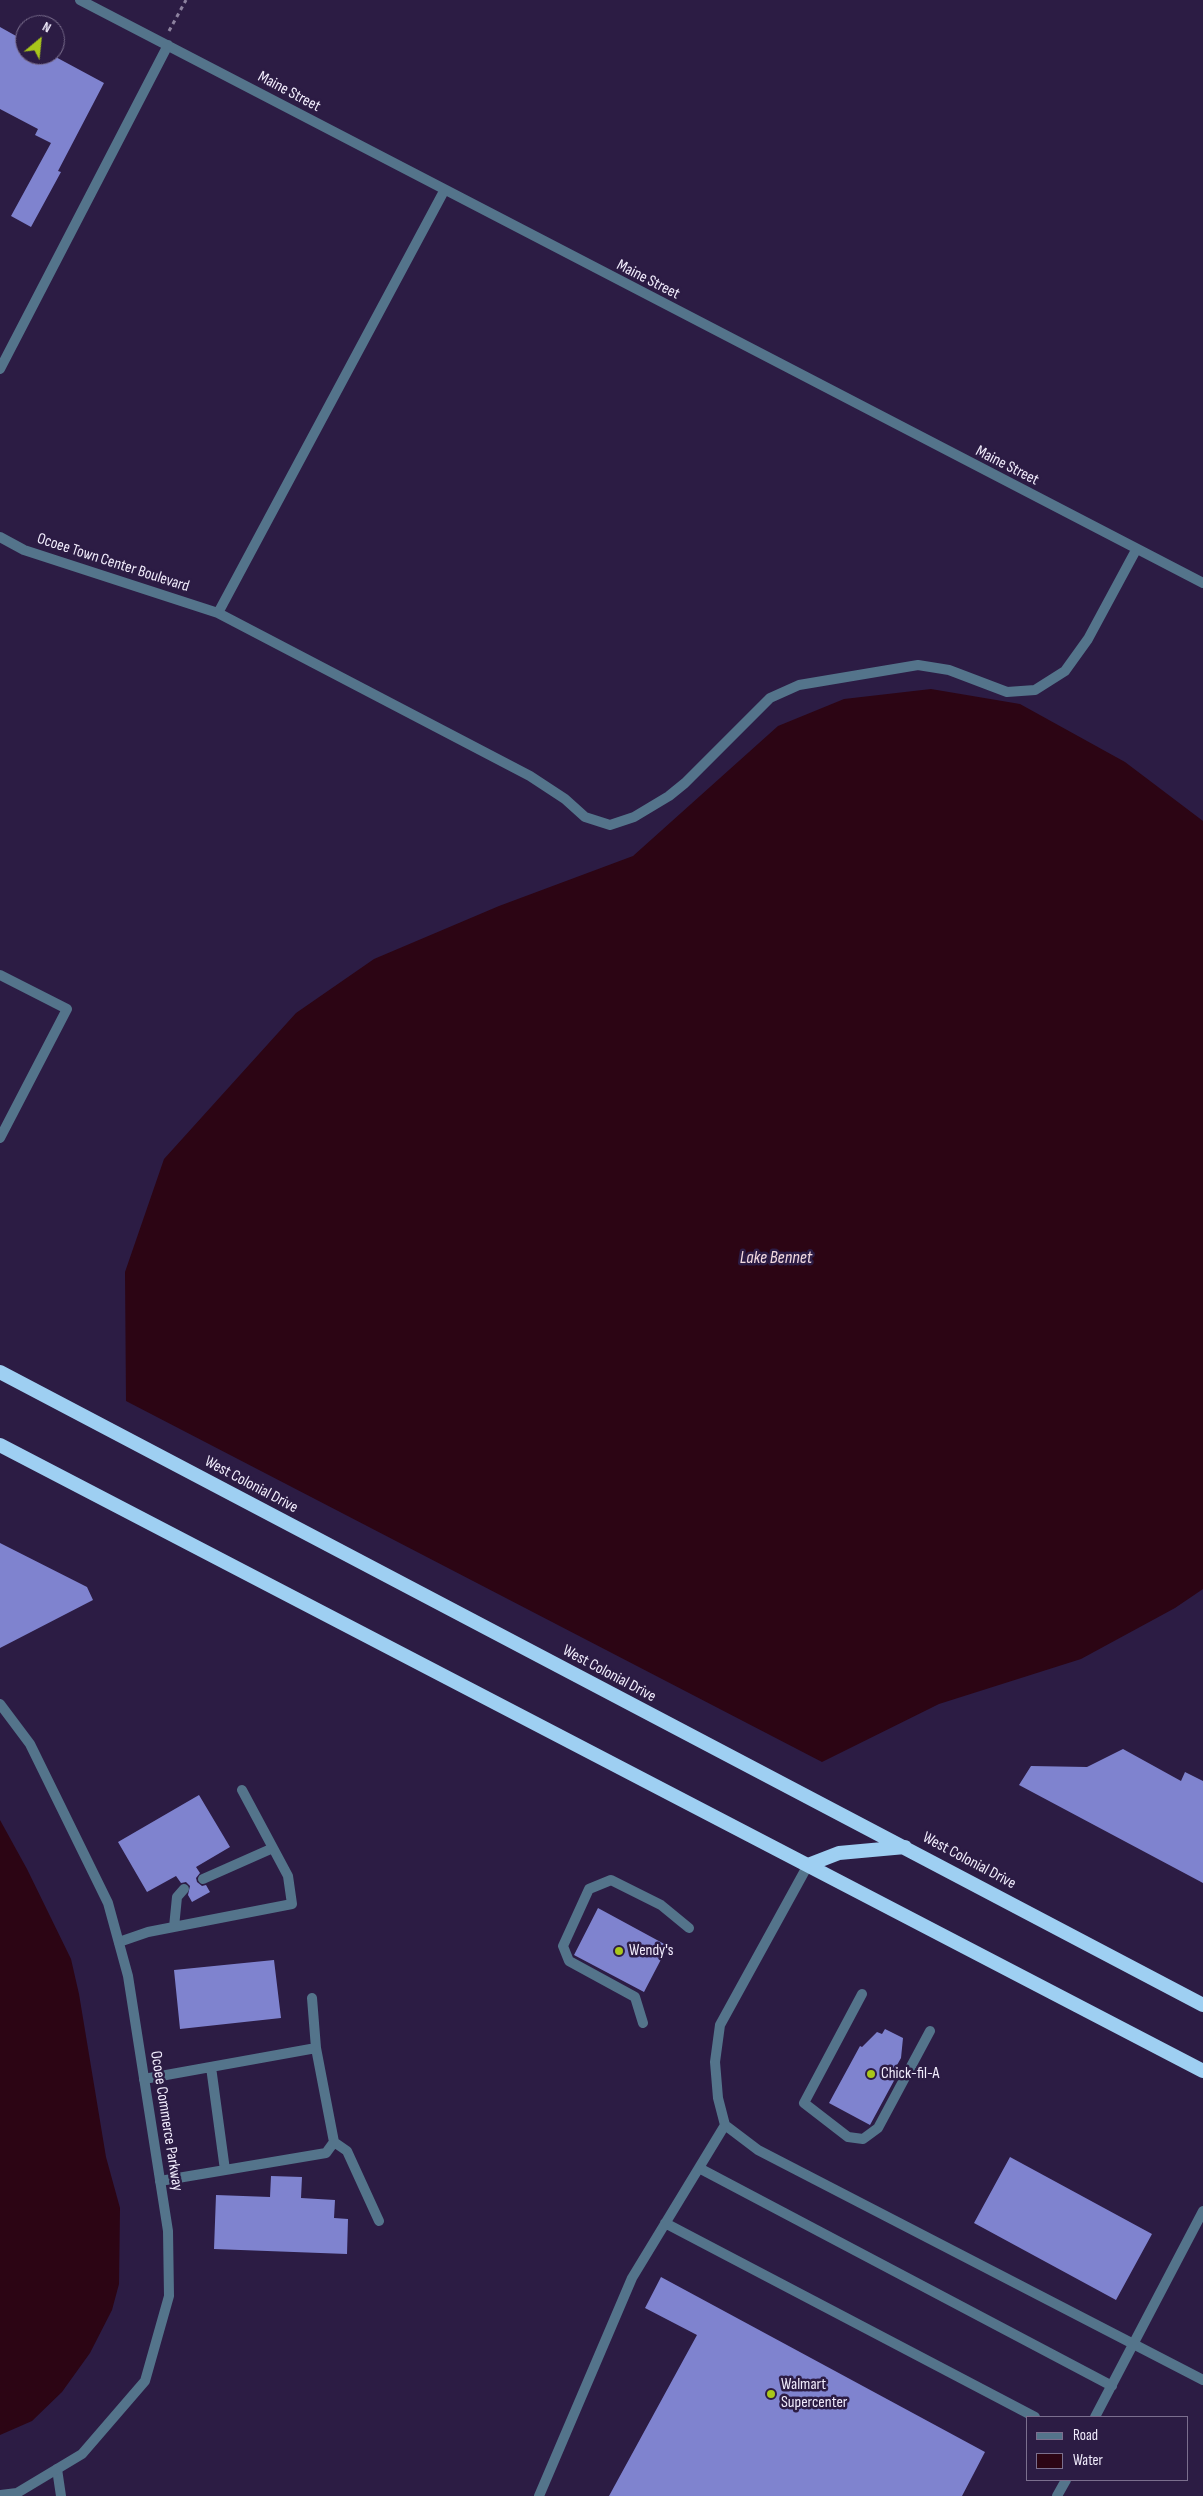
<!DOCTYPE html>
<html>
<head>
<meta charset="utf-8">
<style>
  body { margin:0 }
  #map { position:relative; width:1203px; height:2496px; overflow:hidden; background:#2c1c44; font-family:"Sofia Sans Condensed",sans-serif }
  canvas { display:block }
  .legend { position:absolute; left:1026px; top:2416px; width:162px; height:65px; box-sizing:border-box; background:#2c1c44; border:1px solid #7b6f8e; margin:0; padding:6px 9px; list-style:none; font-size:15px; color:#f1ecfc }
  .legend li { display:flex; align-items:center; gap:10px; height:25px }
  .legend b { width:25px; border:1px solid #7b6f8e }
  .north { position:absolute; left:15px; top:15px; width:50px; height:50px; box-sizing:border-box; background:#2c1c44; border:1px solid #7b6f8e; border-radius:50%; rotate:28deg; font-size:14px; font-weight:700; line-height:20px; text-align:center; color:#f1ecfc }
  .north::after { content:''; display:block; margin:auto; width:18px; height:22px; background:#a9c71a; clip-path:polygon(50% 0,100% 100%,50% 72%,0 100%) }
</style>
</head>
<body>
<div id="map">
<canvas width="1203" height="2496"></canvas>
<ul class="legend">
<li><b style="height:6px;background:#54748b"></b>Road</li>
<li><b style="height:14px;background:#2c0514"></b>Water</li>
</ul>
<div class="north">N</div>
</div>
<script>
const c = document.querySelector('canvas').getContext('2d');
c.lineJoin = 'round';
function paint(path, color) { c.fillStyle = color; c.fill(path, 'evenodd'); }
function trace(path, color, width, dash) { c.strokeStyle = color; c.lineWidth = width; c.lineCap = dash ? 'butt' : 'round'; c.setLineDash(dash || []); c.stroke(path); }
function drawText(font, color, halo, rows, align = 'center') {
  c.font = font + ' "Sofia Sans Condensed",sans-serif'; c.lineWidth = 5; c.setLineDash([]); c.textBaseline = 'middle'; c.strokeStyle = halo; c.fillStyle = color; for (const [text, x, y, turn = 0] of rows) {
    c.save(); c.translate(x, y); c.rotate((+turn || 0) * Math.PI / 180); c.textAlign = isNaN(turn) ? turn : align; if (halo) c.strokeText(text, 0, 0); c.fillText(text, 0, 0); c.restore();
  }
}
const water = new Path2D(`
  M931,689l89,15 105,58 78,59v768l-28,19 -94,51 -142,45 -117,58 -696,-361 -1,-129 39,-113 132,-146 78,-54 125,-53 134,-50 145,-130 66,-27z
  M0,1820l27,49 44,90 8,35 27,163 14,51 -1,76 -7,26 -22,43 -28,39 -30,29 -32,14z`);
const building = new Path2D(`
  M0,27l25,14v14h27l52,28 -46,88 3,1 -30,55 -20,-11 40,-73 -16,-8 3,-6 -38,-20z
  M0,1543l87,44 6,13 -93,48z
  M1123,1749l58,32 4,-9 18,9v102l-184,-98 12,-19 56,1z
  M199,1795l31,52 -34,20 4,6 -4,5 1,4 5,4 4,-1 4,7 -18,10 -4,-7 2,-9 -4,-4 -5,1 -5,-7 -29,16 -29,-50z
  M598,1908l70,38 -24,46 -70,-37z
  M274,1960l7,58 -101,11 -6,-59z
  M885,2029l18,9 -2,20 -9,16 4,3 -26,48 -41,-22 31,-57 2,1 15,-15 5,2z
  M1010,2157l142,77 -36,66 -142,-77z
  M271,2176l31,1 -1,21 34,2 -1,18 14,1 -1,35 -133,-5 2,-54 54,2z
  M661,2277l324,175 -23,44h-353l88,-161 -52,-27z`);
const path = new Path2D(`
  M169,31l17,-31`);
const service = new Path2D(`
  M0,975l67,34 -67,129
  M808,1865l-88,160 -5,37 3,36 7,27 33,25 445,230
  M203,1879l70,-31
  M174,1927l3,-30 7,-8
  M119,1942l29,-10 144,-28 -4,-28 -46,-86
  M862,1994l-58,109 44,34 15,2 15,-11 52,-97
  M312,1998l4,50
  M643,2023l-8,-26 -66,-36 -6,-15 26,-57 22,-9 50,25 28,23
  M211,2067l14,103
  M144,2079l172,-31 18,94 -8,11 -166,28
  M334,2142l13,9 32,70
  M699,2168l413,218
  M665,2223l370,194
  M1095,2417l108,-206
  M57,2469l4,27
  M539,2496l93,-218 93,-153
  M1057,2496l9,-16`);
const minor = new Path2D(`
  M80,0l1123,583
  M0,369l168,-324
  M0,537l24,13 194,63 312,163 35,23 20,18 25,8 24,-8 35,-21 16,-13 85,-85 29,-13 119,-20 31,5 58,22 28,-2 30,-19 23,-32 48,-89
  M218,613l226,-422
  M0,1704l30,40 78,159 20,73 40,255 1,65 -24,85 -63,73 -65,39 -17,2`);
const trunk = new Path2D(`
  M0,1372l1203,633
  M0,1445l1203,626
  M808,1865l31,-12 66,-6`);
const markers = [
  [619,1951,5,"#a9c71a"],
  [871,2074,5,"#a9c71a"],
  [771,2394,5,"#a9c71a"]
];
const streetNames = [
  ["Maine Street",289,92,28],
  ["Maine Street",648,280,27],
  ["Maine Street",1007,466,27],
  ["Ocoee Town Center Boulevard",113,563,18],
  ["West Colonial Drive",251,1485,28],
  ["West Colonial Drive",609,1674,28],
  ["West Colonial Drive",969,1861,28],
  ["Ocoee Commerce Parkway",166,2121,81]
];
const poiNames = [
  ["Wendy's",629,1951],
  ["Chick-fil-A",881,2074],
  ["Walmart",781,2385],
  ["Supercenter",781,2403]
];
const waterNames = [
  ["Lake Bennet",776,1258]
];
paint(water, '#2c0514');
paint(building, '#7f83cf');
trace(path, '#8d829f', 3, [4, 4]);
trace(service, '#54748b', 10);
trace(minor, '#54748b', 10);
trace(trunk, '#9ecff2', 14);
for (const [x, y, r, color] of markers) { const dot = new Path2D(); dot.arc(x, y, r, 0, 2 * Math.PI); c.fillStyle = color; c.fill(dot); trace(dot, '#2c1c44', 2); }
drawText('16px', '#f1ecfc', '#2c1c44', streetNames);
drawText('16px', '#f1ecfc', '#2c1c44', poiNames, 'left');
drawText('italic 18px', '#f3dae0', '#2c1c44', waterNames);
</script>
</body>
</html>
